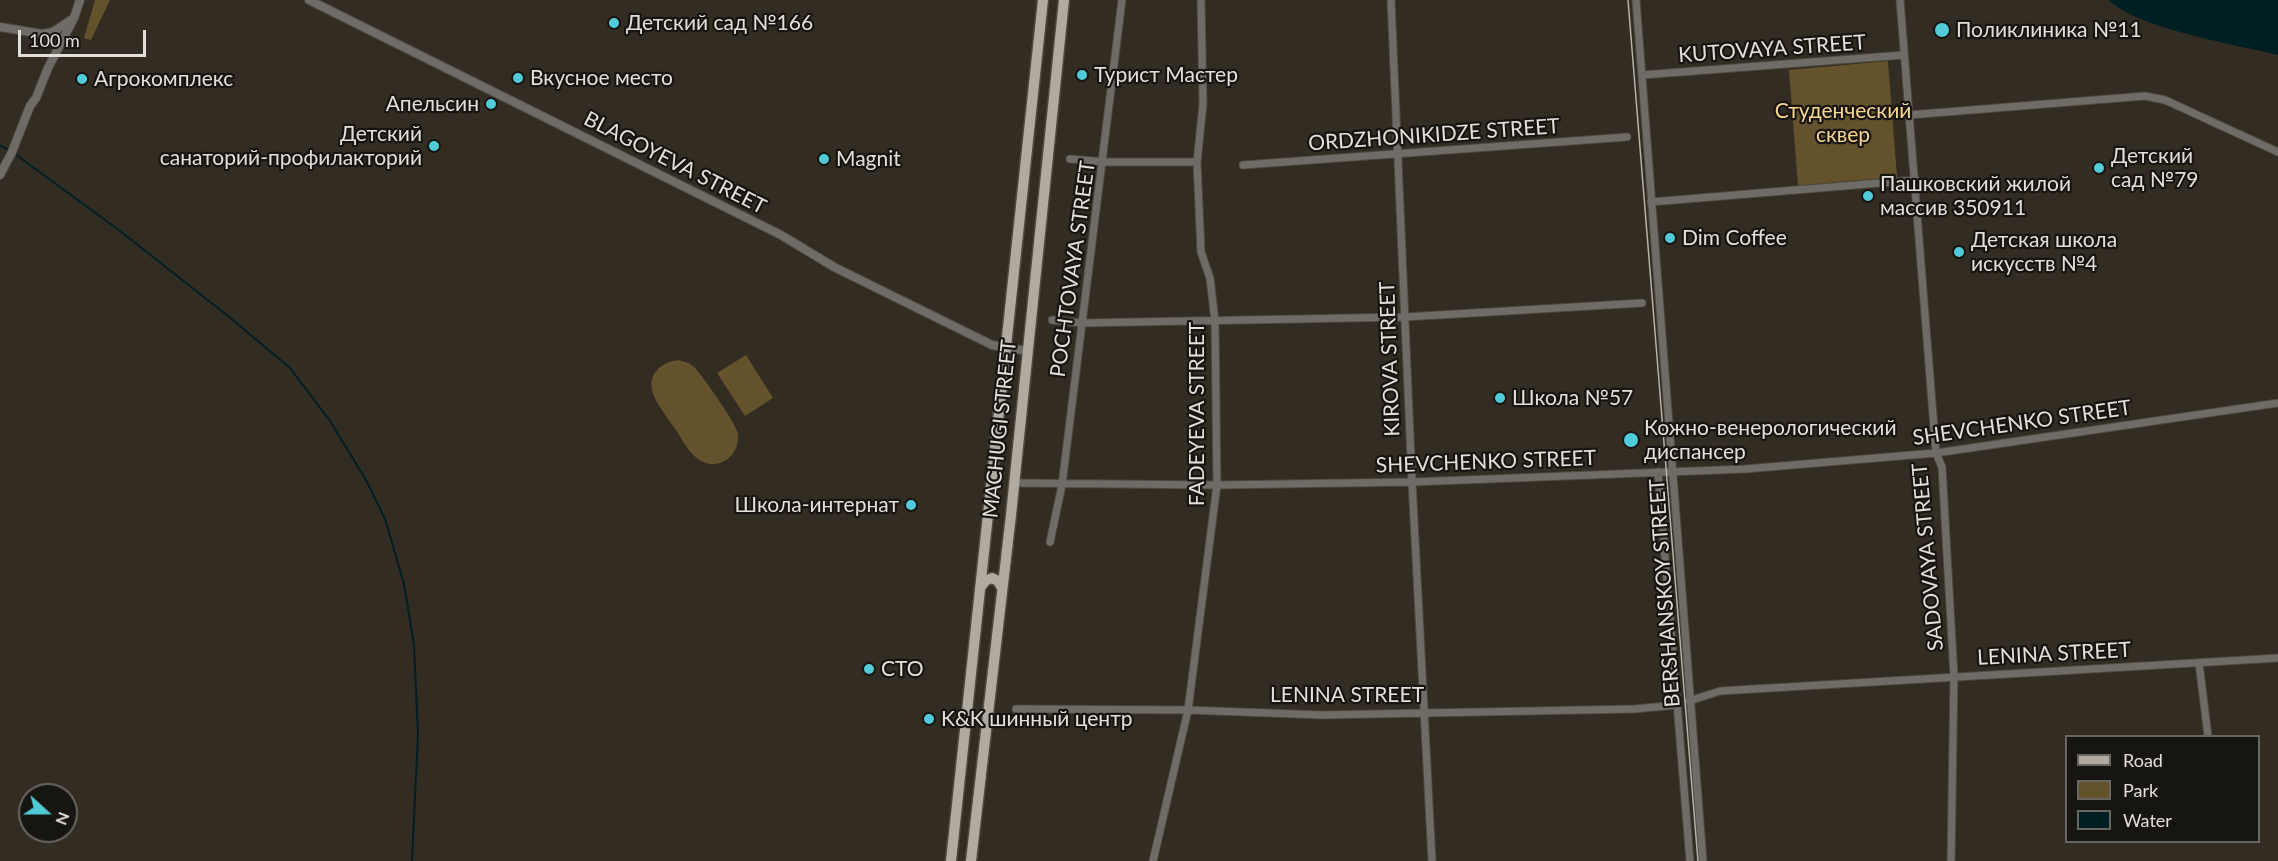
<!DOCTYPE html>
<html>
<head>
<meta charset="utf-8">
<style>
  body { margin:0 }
  #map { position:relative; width:2278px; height:861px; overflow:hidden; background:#322c22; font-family:Lato,sans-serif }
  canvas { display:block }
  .legend { position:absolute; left:2065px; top:735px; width:195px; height:108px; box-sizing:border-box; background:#171511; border:2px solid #686661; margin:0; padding:8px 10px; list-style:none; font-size:18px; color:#e2dfd8 }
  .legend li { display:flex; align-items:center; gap:12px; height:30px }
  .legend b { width:30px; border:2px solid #686661 }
  .north { position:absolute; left:18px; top:783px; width:60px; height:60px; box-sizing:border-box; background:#171511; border:2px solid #686661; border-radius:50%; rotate:111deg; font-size:16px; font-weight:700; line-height:24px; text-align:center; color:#e2dfd8 }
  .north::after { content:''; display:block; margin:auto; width:21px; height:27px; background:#52cbd8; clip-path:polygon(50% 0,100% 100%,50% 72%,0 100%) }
  .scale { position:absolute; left:18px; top:30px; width:128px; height:27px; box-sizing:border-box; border:3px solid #e2dfd8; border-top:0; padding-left:8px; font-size:18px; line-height:21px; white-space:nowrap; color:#e2dfd8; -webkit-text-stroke:4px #171511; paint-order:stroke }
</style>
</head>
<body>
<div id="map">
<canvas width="2278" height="861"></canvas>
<ul class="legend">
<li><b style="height:8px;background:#b0aaa0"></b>Road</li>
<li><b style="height:16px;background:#64522c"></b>Park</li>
<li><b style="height:16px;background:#001f23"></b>Water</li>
</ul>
<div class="north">N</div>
<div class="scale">100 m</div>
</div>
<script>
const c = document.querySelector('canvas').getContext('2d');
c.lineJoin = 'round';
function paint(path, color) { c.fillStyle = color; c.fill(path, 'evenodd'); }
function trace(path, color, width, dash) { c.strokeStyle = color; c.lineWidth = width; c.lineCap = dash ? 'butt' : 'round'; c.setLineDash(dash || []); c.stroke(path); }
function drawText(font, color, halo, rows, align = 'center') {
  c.font = font + ' Lato,sans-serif'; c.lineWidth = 4.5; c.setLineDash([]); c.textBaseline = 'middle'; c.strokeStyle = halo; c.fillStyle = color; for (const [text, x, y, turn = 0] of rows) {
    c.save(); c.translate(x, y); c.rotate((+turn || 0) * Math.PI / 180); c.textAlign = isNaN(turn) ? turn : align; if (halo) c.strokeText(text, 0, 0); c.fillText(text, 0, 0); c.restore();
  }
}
const green = new Path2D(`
  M95,0h15l-19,40 -7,-2z
  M1888,61l9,116 -99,9 -9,-116z
  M746,355l27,43 -28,18 -28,-43z
  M679,360c6,2 12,3 16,8 9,10 41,55 43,66 1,10 -3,19 -10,25 -7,4 -14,7 -22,4 -15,-4 -24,-25 -33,-37 -10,-16 -33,-39 -15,-57 6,-6 13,-8 21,-9z`);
const water = new Path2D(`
  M2109,0h169v55c-40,-10 -143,-27 -169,-55z`);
const stream = new Path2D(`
  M0,145l10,6
  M15,154l105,77 108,85 62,52 40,53 36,59 19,39 19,65 10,61 4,90 -6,126`);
const minor = new Path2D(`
  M1391,0l21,482 20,379
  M1636,0l67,861
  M1900,0l36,453 6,14 12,209 -3,185
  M1642,75l262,-20
  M1909,115l236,-19 20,4 113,52
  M1070,159l34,3h93
  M1243,165l384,-28
  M1651,202l265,-22
  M1052,320l29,3 324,-6 237,-14
  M1658,472l32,389
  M1014,483l203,2 195,-3 333,-13 191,-16 342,-50
  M1050,542l12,-57 60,-485
  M2199,663l9,73
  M1689,701l31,-10 558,-33
  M1016,709l172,1 134,5 312,-6 43,-4
  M1153,861l35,-151 29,-225 -2,-164 -5,-43 -9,-26 -4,-90 6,-58 -2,-104`);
const tertiary = new Path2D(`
  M309,0l472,235 53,32 158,78 35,6
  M0,27l42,7 11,-2 18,-12
  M0,175l12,-23 18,-46 6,-8 12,-30 26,-50 6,-18`);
const primary = new Path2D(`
  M980,588l5,-7 7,-3 6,3 4,7
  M951,861l92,-861
  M971,861l40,-346 53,-515`);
const tram = new Path2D(`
  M1628,0l70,861`);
const markers = [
  [614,23,6,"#52cbd8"],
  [1942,30,8,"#52cbd8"],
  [1082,75,6,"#52cbd8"],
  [518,78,6,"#52cbd8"],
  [82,79,6,"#52cbd8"],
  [491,104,6,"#52cbd8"],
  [434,146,6,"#52cbd8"],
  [824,159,6,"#52cbd8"],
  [2099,168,6,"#52cbd8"],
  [1868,196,6,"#52cbd8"],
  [1670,238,6,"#52cbd8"],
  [1959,252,6,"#52cbd8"],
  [1500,398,6,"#52cbd8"],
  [1631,440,8,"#52cbd8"],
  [911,505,6,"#52cbd8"],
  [869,669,6,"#52cbd8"],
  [929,719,6,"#52cbd8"]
];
const poiNames = [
  ["Детский сад №166",626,23],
  ["Поликлиника №11",1956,30],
  ["Турист Мастер",1094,75],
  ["Вкусное место",530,78],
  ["Агрокомплекс",94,79],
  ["Апельсин",479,104,"right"],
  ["Детский",422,134,"right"],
  ["санаторий-профилакторий",422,158,"right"],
  ["Детский",2111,156],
  ["сад №79",2111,180],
  ["Magnit",836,159],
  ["Пашковский жилой",1880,184],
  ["массив 350911",1880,208],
  ["Dim Coffee",1682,238],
  ["Детская школа",1971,240],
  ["искусств №4",1971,264],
  ["Школа №57",1512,398],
  ["Кожно-венерологический",1644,428],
  ["диспансер",1644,452],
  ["Школа-интернат",899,505,"right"],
  ["СТО",881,669],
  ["K&K шинный центр",941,719]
];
const streetNames = [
  ["KUTOVAYA STREET",1772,49,-4],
  ["ORDZHONIKIDZE STREET",1434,135,-4],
  ["BLAGOYEVA STREET",675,163,27],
  ["POCHTOVAYA STREET",1073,269,-82],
  ["KIROVA STREET",1390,359,-92],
  ["FADEYEVA STREET",1197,414,-90],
  ["SHEVCHENKO STREET",2022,423,-8],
  ["MACHUGI STREET",1000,429,-84],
  ["SHEVCHENKO STREET",1486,462,-2],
  ["SADOVAYA STREET",1928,557,-95],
  ["BERSHANSKOY STREET",1665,593,-94],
  ["LENINA STREET",2054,654,-3],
  ["LENINA STREET",1347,695]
];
const parkNames = [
  ["Студенческий",1843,111],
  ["сквер",1843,135]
];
paint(green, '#64522c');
paint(water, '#001f23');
trace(stream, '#001f23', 2);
trace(minor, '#4e493f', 9);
trace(tertiary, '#4e493f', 10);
trace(primary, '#4e493f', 13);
trace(minor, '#6f6c67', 7);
trace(tertiary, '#6f6c67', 8);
trace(primary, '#b0aaa0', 10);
trace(tram, '#b6b2aa', 1.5);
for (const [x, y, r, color] of markers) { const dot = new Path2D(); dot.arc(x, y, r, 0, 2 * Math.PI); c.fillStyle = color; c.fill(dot); trace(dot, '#171511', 2); }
drawText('21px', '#e2dfd8', '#171511', poiNames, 'left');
drawText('21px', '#e2dfd8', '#171511', streetNames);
drawText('21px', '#f8d690', '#171511', parkNames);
</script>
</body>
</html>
